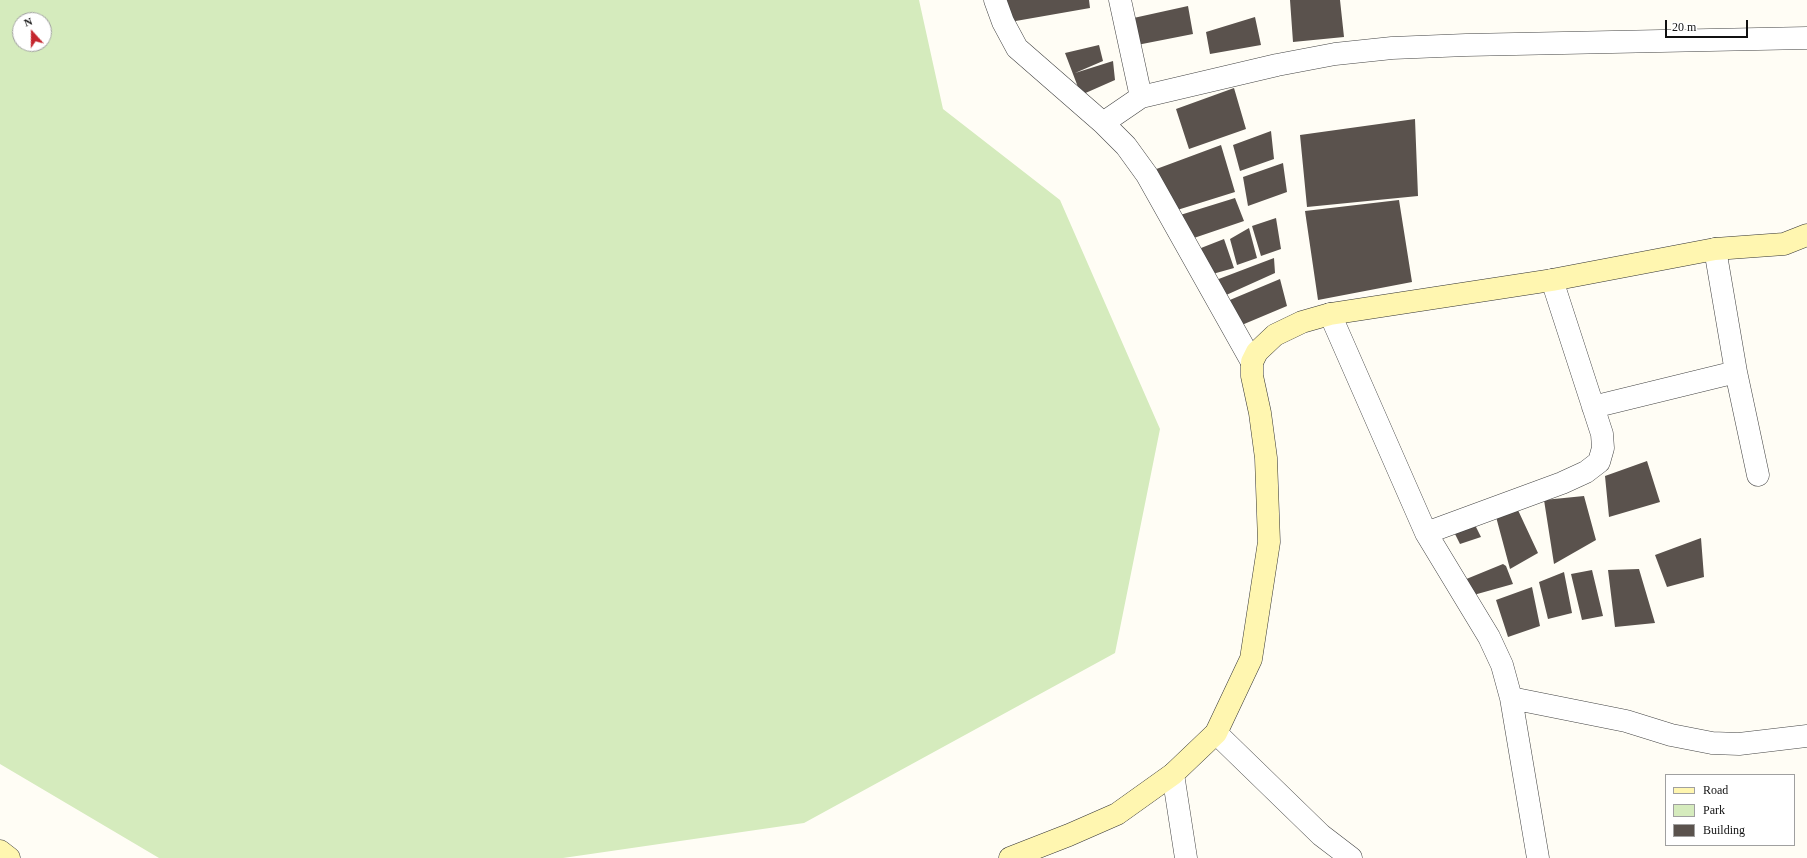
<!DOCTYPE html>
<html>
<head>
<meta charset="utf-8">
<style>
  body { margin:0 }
  #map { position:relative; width:1807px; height:858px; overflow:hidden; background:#fffdf5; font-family:Georgia,serif }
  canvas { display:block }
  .legend { position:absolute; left:1665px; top:774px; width:130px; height:72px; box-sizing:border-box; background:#fff; border:1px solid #a0a0a0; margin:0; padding:5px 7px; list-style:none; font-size:12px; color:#111 }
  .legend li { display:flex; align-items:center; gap:8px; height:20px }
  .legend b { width:20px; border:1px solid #a0a0a0 }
  .north { position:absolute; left:12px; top:12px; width:40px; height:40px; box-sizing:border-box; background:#fff; border:1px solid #a0a0a0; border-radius:50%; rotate:339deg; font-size:11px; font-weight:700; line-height:16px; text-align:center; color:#111 }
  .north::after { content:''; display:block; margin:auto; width:14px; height:18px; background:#c4262e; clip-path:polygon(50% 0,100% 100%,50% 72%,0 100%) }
  .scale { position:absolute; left:1665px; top:20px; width:83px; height:18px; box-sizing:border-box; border:2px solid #111; border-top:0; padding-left:5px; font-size:12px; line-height:14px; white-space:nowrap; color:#111; -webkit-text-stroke:3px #fff; paint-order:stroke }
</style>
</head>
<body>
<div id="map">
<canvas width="1807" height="858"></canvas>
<ul class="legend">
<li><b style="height:5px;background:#fff6b0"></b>Road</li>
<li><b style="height:11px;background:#d5ebbd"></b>Park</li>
<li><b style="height:11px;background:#5a524d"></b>Building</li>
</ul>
<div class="north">N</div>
<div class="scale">20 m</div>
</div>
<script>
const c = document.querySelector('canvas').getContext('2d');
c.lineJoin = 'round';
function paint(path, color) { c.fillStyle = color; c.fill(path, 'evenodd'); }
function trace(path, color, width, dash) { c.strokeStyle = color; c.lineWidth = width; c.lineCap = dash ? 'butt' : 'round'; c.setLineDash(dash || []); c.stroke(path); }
const green = new Path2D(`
  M0,0h919l24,109 117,91 100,229 -45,224 -311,170 -241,35h-404l-159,-94zM20,20h24v24h-24z`);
const building = new Path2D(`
  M1006,0h83l1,8 -80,14z
  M1290,0h50l4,37 -51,5z
  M1188,6l5,28 -56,11 -8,-26z
  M1255,17l6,28 -51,9 -4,-22z
  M1099,45l4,16 -28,12 38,-12 2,19 -34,15 -16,-42z
  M1234,88l12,41 -57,20 -13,-40z
  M1415,119l3,77 -111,11 -7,-72z
  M1271,131l3,28 -34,12 -7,-26z
  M1221,145l14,47 -61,19 -23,-40z
  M1283,163l4,29 -39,14 -5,-29z
  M1235,198l9,23 -53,18 -14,-23z
  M1399,200l13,82 -94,18 -13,-89z
  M1276,218l5,31 -20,7 -9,-30z
  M1249,228l8,30 -20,7 -7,-26z
  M1224,239l10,29 -25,7 -8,-27z
  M1274,258l1,15 -51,23 -8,-16z
  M1280,279l7,27 -50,21 -12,-25z
  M1647,461l13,41 -51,15 -4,-41z
  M1584,496l12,44 -42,24 -10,-64z
  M1517,508l21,45 -28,16 -15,-56z
  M1473,521l8,16 -21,7 -8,-16z
  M1701,538l3,39 -37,10 -12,-32z
  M1503,564l3,2 7,18 -43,12 -11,-14z
  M1639,569l16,54 -40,4 -7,-57z
  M1592,570l11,46 -21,4 -11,-46z
  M1564,572l8,41 -24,6 -9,-37z
  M1532,587l8,39 -32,11 -12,-37z`);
const minor = new Path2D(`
  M995,0l8,22 14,26 86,75 23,23 21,29 105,187
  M1120,0l21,97
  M1103,123l38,-26 136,-32 58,-11 57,-6 74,-3 341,-7
  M1715,249l21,123 22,103
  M1330,314l96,219 63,104 13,28 9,33 27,160
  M1593,407l143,-35
  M1426,533l136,-50 24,-11 13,-10 4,-14 -1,-14 -50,-154
  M1511,698l115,23 45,14 41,8 27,1 68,-8
  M1216,733l105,102 30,23
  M1173,774l13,84`);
const secondary = new Path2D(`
  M0,851l9,7
  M1010,858l59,-23 48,-21 56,-40 43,-41 35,-74 18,-117 -3,-84 -6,-45 -8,-37v-14l5,-10 18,-17 27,-13 28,-8 222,-34 163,-31 69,-5 23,-9`);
paint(green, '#d5ebbd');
paint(building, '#5a524d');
trace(minor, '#444', 23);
trace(secondary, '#333', 23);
trace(minor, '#fff', 22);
trace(secondary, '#fff6b0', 22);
</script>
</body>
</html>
